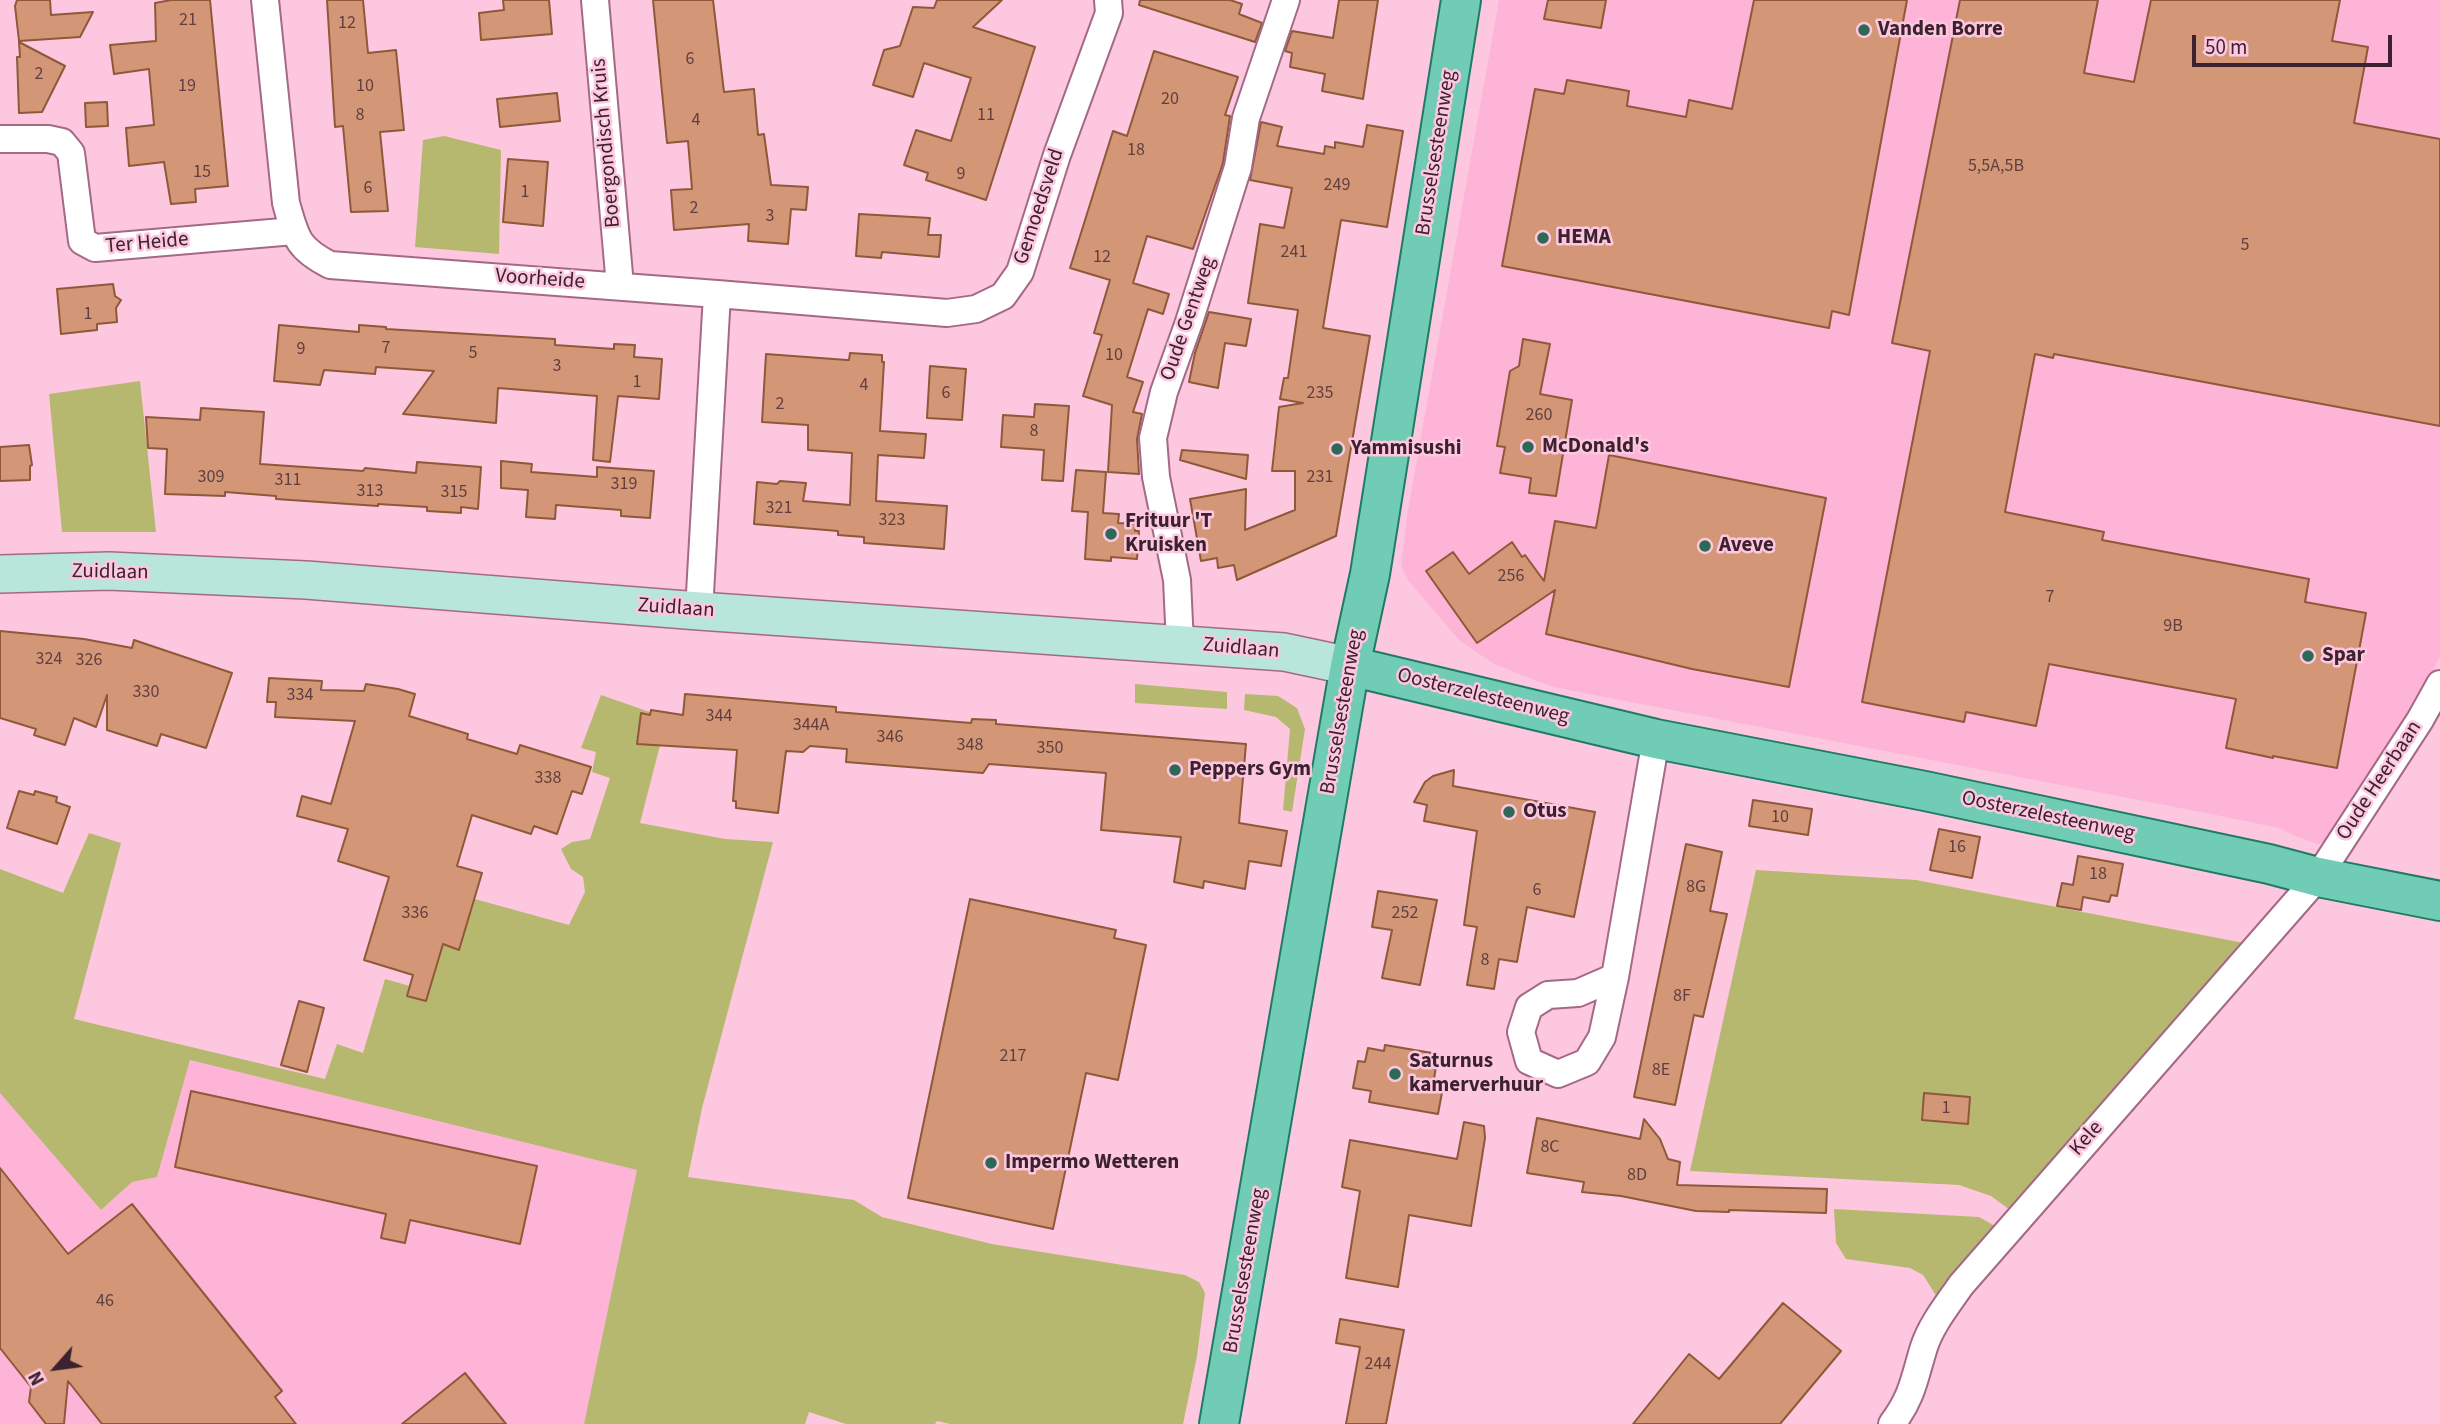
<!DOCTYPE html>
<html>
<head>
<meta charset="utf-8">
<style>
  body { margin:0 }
  #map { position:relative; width:2440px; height:1424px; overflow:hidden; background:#fdc7e0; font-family:"Source Sans 3",sans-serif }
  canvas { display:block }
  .north { position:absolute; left:21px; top:1333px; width:70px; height:70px; -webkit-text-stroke:5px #fdc7e0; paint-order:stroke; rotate:242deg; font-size:19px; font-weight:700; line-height:28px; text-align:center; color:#3b222e }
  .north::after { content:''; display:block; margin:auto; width:24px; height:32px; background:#3b222e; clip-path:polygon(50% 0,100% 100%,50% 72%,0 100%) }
  .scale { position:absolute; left:2192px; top:35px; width:200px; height:32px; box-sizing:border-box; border:4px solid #3b222e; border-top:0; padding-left:9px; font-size:21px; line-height:24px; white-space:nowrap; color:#3b222e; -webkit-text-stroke:5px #fdc7e0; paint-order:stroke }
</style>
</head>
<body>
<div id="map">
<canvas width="2440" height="1424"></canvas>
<div class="north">N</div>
<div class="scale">50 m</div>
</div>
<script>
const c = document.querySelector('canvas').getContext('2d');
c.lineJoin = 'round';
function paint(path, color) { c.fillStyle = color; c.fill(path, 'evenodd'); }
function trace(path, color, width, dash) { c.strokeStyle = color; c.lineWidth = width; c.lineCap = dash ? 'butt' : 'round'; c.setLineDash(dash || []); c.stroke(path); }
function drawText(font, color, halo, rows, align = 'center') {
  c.font = font + ' "Source Sans 3",sans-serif'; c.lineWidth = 5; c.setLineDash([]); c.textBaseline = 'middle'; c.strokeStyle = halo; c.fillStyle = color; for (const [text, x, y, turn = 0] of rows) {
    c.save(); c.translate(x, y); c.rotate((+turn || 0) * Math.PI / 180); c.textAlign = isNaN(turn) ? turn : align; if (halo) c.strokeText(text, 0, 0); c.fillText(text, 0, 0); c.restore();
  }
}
const built = new Path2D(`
  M1499,0h941v656l-19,40 -93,144 -10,4 -18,-6 -21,-10 -73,-15 -653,-126 -59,-23 -34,-23 -53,-62 -6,-13 7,-56z
  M190,1060l447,110 -53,254h-584v-331l101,117 31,-28 25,-5z`);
const green = new Path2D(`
  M444,136l57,14 -2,104 -84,-7 8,-107z
  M140,381l16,151h-94l-13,-138z
  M1135,684l92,8v17l-92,-6z
  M1245,694l33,2 19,12 8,21 -13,83 -9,-2 7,-81 -14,-12 -32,-7z
  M601,695l66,23 -27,105 85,16 48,3 -71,266 -14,69 166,23 28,17 110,27 193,31 14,7 6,11 -8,63 -14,68h-233l-13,-3 -2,3h-89l-37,-12 -4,12h-221l53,-254 -447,-110 -33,117 -25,5 -31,28 -101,-117v-224l63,24 26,-60 32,10 -47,176 251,60 12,-35 26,9 22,-74 39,11 19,-63 19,6 13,-34 94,26 16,-33 -2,-15 -12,-8 -10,-20 11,-7 18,-3 20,-61 -18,-6 4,-20 -15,-4z
  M1756,870l160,10 328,63 -234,267 -19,-14 -32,-11 -269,-14z
  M1834,1209l145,8 16,9 -58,71 -14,-22 -13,-7 -64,-9 -10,-16z`);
const building = new Path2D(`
  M17,0h33l1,15 42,-3 -13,25 -61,4 -4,-35z
  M171,0h39l18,186 -33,3 1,13 -25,2 -7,-42 -35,4 -3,-38 28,-3 -5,-56 -35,5 -4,-29 46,-4 -1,-38z
  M327,0h36l5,53 28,-3 8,80 -24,2 8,79 -37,1 -8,-86 -8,1z
  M503,0h46l3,34 -71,6 -2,-27 25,-3z
  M653,0h60l11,92 30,-3 4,46 6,-1 7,51 37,2 -2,23 -15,-1 -3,35 -40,-3 1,-17 -75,6 -3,-40 21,-1 -4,-48 -21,2z
  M937,0h65l-29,27 62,20 -49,153 -60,-20 2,-7 -24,-8 12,-35 35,11 20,-63 -47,-15 -11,34 -40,-12 11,-35 16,-4 13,-39 21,1z
  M1140,0h90l12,4 -3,10 23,9 -7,19 -116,-37z
  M1339,0h39l-15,99 -41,-8 3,-17 -35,-7 2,-14 -7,-2 7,-20 41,7z
  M1548,0h58l-5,28 -57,-9z
  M1754,0h153l-58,315 -17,-4 -3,17 -327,-62 33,-177 29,5 3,-14 62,11 -2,15 59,11 3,-17 43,9z
  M1960,0h138l-14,73 50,9 17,-82h189l-8,41 36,6 -14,76 86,16v287l-386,-72 -1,4 -18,-4 -30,158 99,20 -2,8 207,39 -4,23 61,11 -29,155 -64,-12v2l-47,-10 10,-49 -187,-35 -13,62 -70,-14 -2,10 -102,-20 68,-351 -38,-8z
  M19,42l46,24 -23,46 -23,1 -2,-56h3z
  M1154,51l84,26 -13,38 5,1 -7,47 -30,86 -46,-13 -14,47 36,11 -6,20 -15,-5 -21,68 16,5 -10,30 9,2 -5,25 2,35 -31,-2 4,-67 -29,-9 19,-61 -8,-2 16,-53 -40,-12 43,-137 14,5z
  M557,93l3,28 -60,6 -3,-28z
  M107,102l1,24 -22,1 -1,-24z
  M1261,122l21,5 -5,19 47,8 1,-8 10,2v-6l28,5 4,-22 36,6 -16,96 -46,-7 -12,71 -6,37 47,8 -34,200 -99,44 -3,-15 -16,3 -1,-10 -16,3 -11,-62 56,-10 -1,41 50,-20v-39h-23l7,-64 24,-4 -23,-4 4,-21h4l10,-68 -50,-7 12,-79 24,4 8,-40 -42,-8z
  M508,159l40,3 -5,64 -40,-4z
  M859,214l71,4 -2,17h13l-2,22 -57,-5 -1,6 -25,-2z
  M113,284l2,12 6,4 -5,8 1,14 -20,2v6l-36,4 -4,-45z
  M1209,312l42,7 -5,27 -21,-3 -7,45 -29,-6 6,-29z
  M279,325l80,7v-7l27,2v2l169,10v6l59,4v-5l21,1 -1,12 28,2 -3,40 -41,-3 -8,66 -17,-2 4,-64 -99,-8 -2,35 -93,-9 31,-43 -58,-4 -1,7 -51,-4 -4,15 -46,-4z
  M1523,339l27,5 -10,50 32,6 -16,96 -27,-3 2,-15 -31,-5 5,-26 -8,-1 13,-75 9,-5z
  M850,353l32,2v7h2l-4,69 46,3 -2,24 -46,-3 -2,46 71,5 -3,43 -80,-6v-6l-26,-2v-4l-84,-7 3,-42 20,2 3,-3 26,2 -3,18 47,4 2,-52 -44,-3v-25l-46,-3 4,-68 81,6h2z
  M930,366l36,3 -4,51 -35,-2z
  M1035,404l34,2 -6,75 -21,-1 2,-30 -43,-3 2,-32 31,2z
  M201,408l63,4 -4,52 103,7 2,-3 51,5 1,-11 64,5 -3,42 -17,-2v6l-34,-2v-4l-49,-3v2l-102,-7v-3l-51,-4v4l-60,-2 2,-45 -19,-1 -2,-31 54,3z
  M29,445l3,20 -2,1v14l-30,1v-34z
  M1182,450l66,5 -2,24 -66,-19z
  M1609,455l217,43 -37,189 -97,-18 -146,-35 9,-44 -78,53 -51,-72 27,-19 16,22 43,-32 10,15 3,-2 19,26 11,-60 41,7z
  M501,461l31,3 -1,8 66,5v-10l57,4 -4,47 -29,-2v-6l-65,-5 -1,14 -29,-2 2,-27 -27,-2z
  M1076,470l30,2 -3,41 16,1 -1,9 18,1 -1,7h4l-2,28 -26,-2v4l-26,-2 3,-47 -16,-1z
  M0,631l84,8 48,9 2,-8 98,33 -26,75 -45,-14 -4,12 -50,-16v-35l-11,32 -22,-9 -9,27 -31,-10 2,-6 -36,-11z
  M269,678l53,3 -1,9 43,1 2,-7 32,5 17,5 -6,22 59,18 -1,5 50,15 3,-9 71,22 -9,27 -10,-3 -15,43 -23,-8 -3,8 -59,-19 -15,51 25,7 -23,77 -16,-6 -17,57 -19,-5 6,-21 -49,-15 25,-83 -51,-16 10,-32 -51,-13 5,-20 29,8 24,-83 -80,-4 1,-15h-9z
  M685,694l151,13v5l135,11 1,-4 24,1v4l250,20 -7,79 48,8 -6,35 -32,-5 -4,28 -41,-8 -1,7 -29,-6 7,-45 -80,-7 5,-57 -117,-9 -6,9 -137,-11 1,-13 -37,-3 -7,6 -17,-1 -8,62 -42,-5v-7h-3l4,-51 -100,-6 4,-31 9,2 1,-5 32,5z
  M1454,770l-1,16 142,26 -21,105 -47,-10 -10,55 -18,-3 -5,30 -27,-4 10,-58 -13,-2 13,-94 -53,-10 3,-16 -13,-3 11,-20 8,-6z
  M19,791l15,4 1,-4 22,6 -1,5 14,5 -13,37 -50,-16z
  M1753,800l59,9 -4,26 -59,-9z
  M1939,829l41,8 -8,41 -42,-8z
  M1686,844l36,8 -12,59 17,3 -24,103 -9,-2 -19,90 -41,-8z
  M2078,856l45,8 -6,32 -6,-1 -2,7 -26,-5 -2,13 -24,-4 5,-23 11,2z
  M1378,891l59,9 -17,85 -38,-7 10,-48 -20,-3z
  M970,899l146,31 -2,8 32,7 -28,135 -32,-7 -33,156 -145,-31z
  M299,1001l25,7 -17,64 -26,-7z
  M1385,1045l53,9 -5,31 10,2 -5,27 -69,-12 2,-11 -18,-3 5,-27 7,1 3,-14 16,3z
  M191,1091l346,75 -17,78 -110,-24 -5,23 -24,-5 5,-24 -211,-47z
  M1924,1093l46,4 -2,27 -46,-4z
  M1537,1118l103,21 4,-20 16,20 8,20 12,3 -3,23 150,4 -1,24 -97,-3v2l-33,-1 -75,-15 -39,-4 2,-10 -57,-9z
  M1464,1122l20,4 1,12 -14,88 -62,-11 -11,72 -52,-9 14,-87 -18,-4 8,-47 107,19z
  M0,1168l68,86 64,-50 150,187 -7,6 21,27h-194l-34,-43 -4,43h-18l-17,-22 2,-15 -31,-39z
  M1783,1303l58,48 -61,73h-147l56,-70 30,25z
  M1340,1319l64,11 -18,94h-40l14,-77 -24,-4z
  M465,1373l41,51h-104z`);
const minor = new Path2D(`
  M265,0l21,203c10,35 11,45 44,62l387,29 -18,317
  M595,0l25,286
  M0,139h48l14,3 9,11 11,88 13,7 199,-17
  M717,294l230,19 29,-4 27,-13 17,-24 37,-117 52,-142 -1,-13
  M1180,644l-3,-64 -21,-103 -3,-39 11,-46 25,-70 49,-155 8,-49 40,-118
  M1615,977l-37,16 -30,2 -19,12 -8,25 8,29 29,13 29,-12 15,-25 13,-60 41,-238
  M1892,1424c21,-28 22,-45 32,-77 7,-22 24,-43 37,-62l357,-408 102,-157 20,-36`);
const secondary = new Path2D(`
  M0,574l109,-3 197,9 393,31 585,41 66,14`);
const primary = new Path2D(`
  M1350,666l306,73 269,52 344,73 49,13 122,24
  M1219,1424l131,-758 20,-92 91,-574`);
const markers = [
  [1864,30,7,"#2c6a56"],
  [1543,238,7,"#2c6a56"],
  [1528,447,7,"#2c6a56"],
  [1337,449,7,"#2c6a56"],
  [1111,534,7,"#2c6a56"],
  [1705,546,7,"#2c6a56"],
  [2308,656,7,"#2c6a56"],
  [1175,770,7,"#2c6a56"],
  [1509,812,7,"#2c6a56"],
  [1395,1074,7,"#2c6a56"],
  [991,1163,7,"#2c6a56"]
];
const numberNames = [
  ["21",188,21],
  ["12",347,24],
  ["6",690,60],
  ["2",39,75],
  ["19",187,87],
  ["10",365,87],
  ["20",1170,100],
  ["8",360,116],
  ["11",986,116],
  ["4",696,121],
  ["18",1136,151],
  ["5,5A,5B",1996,167],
  ["15",202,173],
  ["9",961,175],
  ["249",1337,186],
  ["6",368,189],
  ["1",525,193],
  ["2",694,209],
  ["3",770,217],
  ["5",2245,246],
  ["241",1294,253],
  ["12",1102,258],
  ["1",88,315],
  ["7",386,349],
  ["9",301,350],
  ["5",473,354],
  ["10",1114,356],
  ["3",557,367],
  ["1",637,383],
  ["4",864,386],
  ["6",946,394],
  ["235",1320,394],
  ["2",780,405],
  ["260",1539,416],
  ["8",1034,432],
  ["309",211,478],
  ["231",1320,478],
  ["311",288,481],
  ["319",624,485],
  ["313",370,492],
  ["315",454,493],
  ["321",779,509],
  ["323",892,521],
  ["256",1511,577],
  ["7",2050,598],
  ["9B",2173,627],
  ["324",49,660],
  ["326",89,661],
  ["330",146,693],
  ["334",300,696],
  ["344",719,717],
  ["344A",811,726],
  ["346",890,738],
  ["348",970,746],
  ["350",1050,749],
  ["338",548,779],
  ["10",1780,818],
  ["16",1957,848],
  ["18",2098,875],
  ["8G",1696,888],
  ["6",1537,891],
  ["336",415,914],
  ["252",1405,914],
  ["8",1485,961],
  ["8F",1682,997],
  ["217",1013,1057],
  ["8E",1661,1071],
  ["1",1946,1109],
  ["8C",1550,1148],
  ["8D",1637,1176],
  ["46",105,1302],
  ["244",1378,1365]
];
const poiNames = [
  ["Vanden Borre",1878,30],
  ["HEMA",1557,238],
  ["McDonald's",1542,447],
  ["Yammisushi",1351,449],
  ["Frituur 'T",1125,522],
  ["Kruisken",1125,546],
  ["Aveve",1719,546],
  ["Spar",2322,656],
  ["Peppers Gym",1189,770],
  ["Otus",1523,812],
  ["Saturnus",1409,1062],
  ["kamerverhuur",1409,1086],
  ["Impermo Wetteren",1005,1163]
];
const streetNames = [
  ["Boergondisch Kruis",607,143,-95],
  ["Brusselsesteenweg",1437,153,-81],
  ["Gemoedsveld",1040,207,-72],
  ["Ter Heide",147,244,-5],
  ["Voorheide",540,280,4],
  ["Oude Gentweg",1189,319,-71],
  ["Zuidlaan",110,573,1],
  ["Zuidlaan",676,609,4],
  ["Zuidlaan",1241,649,5],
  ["Oosterzelesteenweg",1483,697,14],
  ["Brusselsesteenweg",1343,712,-80],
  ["Oude Heerbaan",2380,781,-57],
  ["Oosterzelesteenweg",2048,817,12],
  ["Kele",2087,1139,-49],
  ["Brusselsesteenweg",1246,1271,-80]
];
paint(built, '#fdb4d7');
paint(green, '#b7b86f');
paint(building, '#d39777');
trace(building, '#8e5839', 2);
trace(minor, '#a46986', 30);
trace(secondary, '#a46986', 40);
trace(primary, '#207a66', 42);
trace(minor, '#fff', 26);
trace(secondary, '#b8e6da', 37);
trace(primary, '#71ccb5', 38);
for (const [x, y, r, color] of markers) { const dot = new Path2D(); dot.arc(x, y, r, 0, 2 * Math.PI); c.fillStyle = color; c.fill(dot); trace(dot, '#fdc7e0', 2.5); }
drawText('18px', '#613f40', null, numberNames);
drawText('bold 21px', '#3b222e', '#fdc7e0', poiNames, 'left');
drawText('21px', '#3b222e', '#fdc7e0', streetNames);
</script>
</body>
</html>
